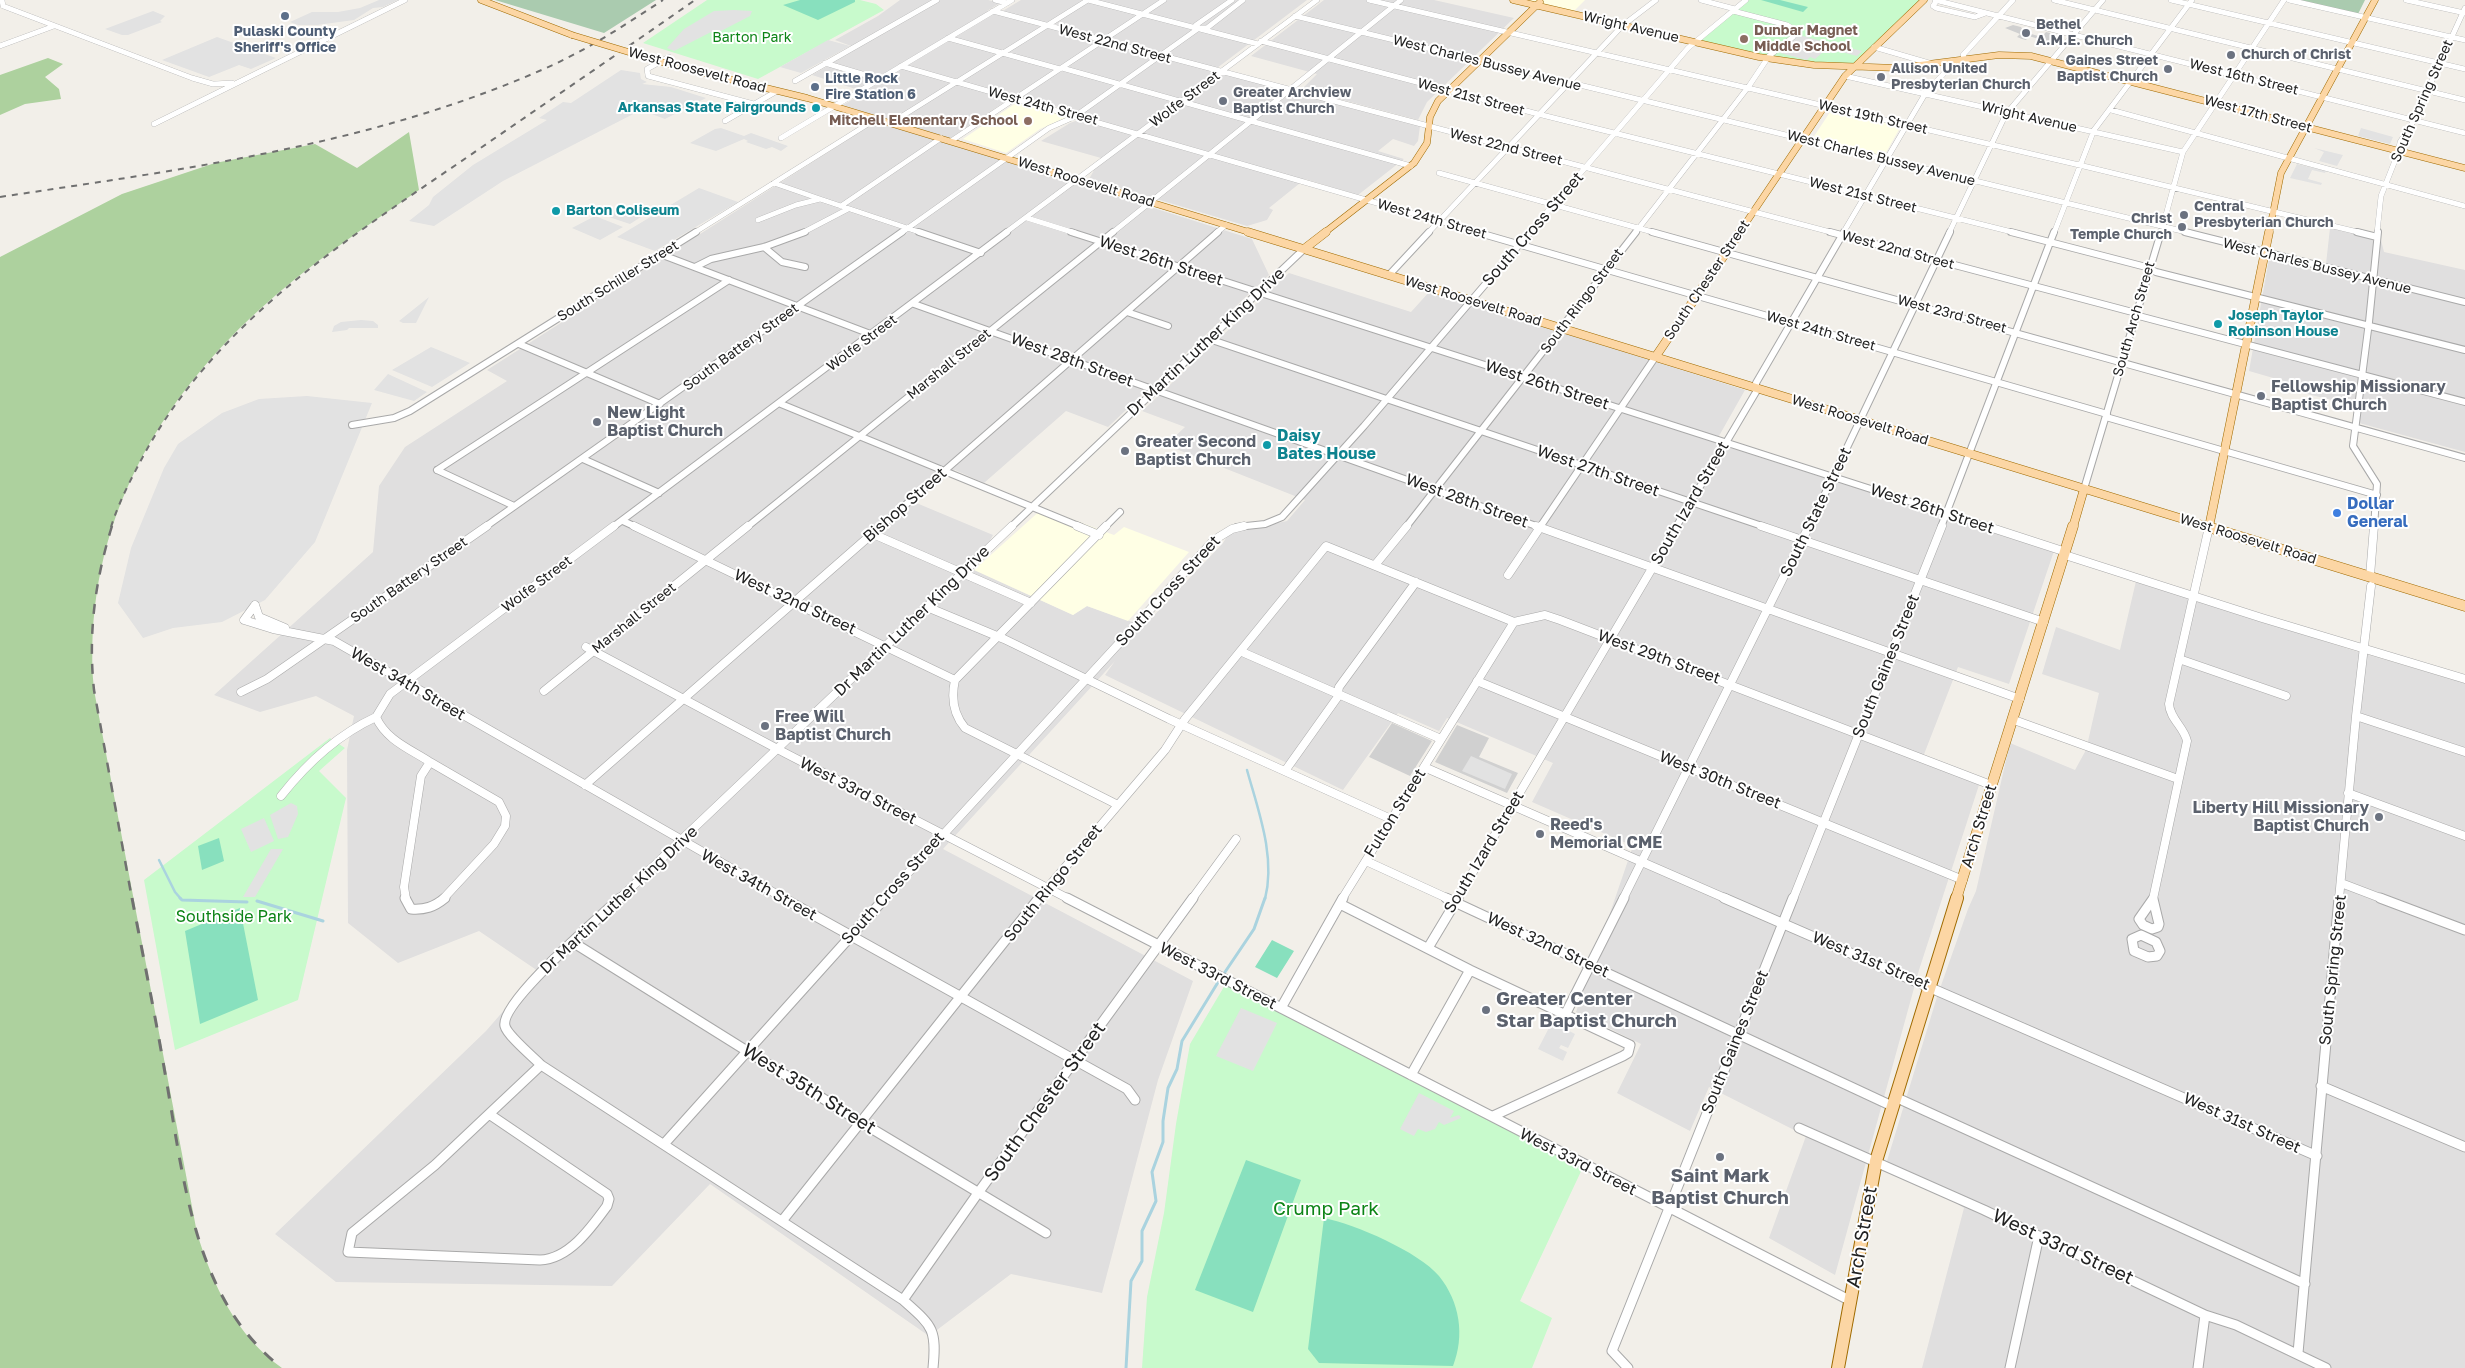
<!DOCTYPE html>
<html>
<head>
<meta charset="utf-8">
<style>
  body { margin:0 }
  canvas { display:block; background:#f2efe9 }
</style>
</head>
<body>
<canvas width="2465" height="1368"></canvas>
<script>
const c = document.querySelector('canvas').getContext('2d');
c.lineJoin = 'round';
function paint(path, color) { c.fillStyle = color; c.fill(path, 'evenodd'); }
function trace(path, color, width, dash) { c.strokeStyle = color; c.lineWidth = width; c.lineCap = dash ? 'butt' : 'round'; c.setLineDash(dash || []); c.stroke(path); }
function drawText(font, color, halo, rows, align = 'center') {
  c.font = font + ' "Golos Text",sans-serif'; c.lineWidth = 4; c.setLineDash([]); c.textBaseline = 'middle'; c.strokeStyle = halo; c.fillStyle = color; for (const [text, x, y, turn = 0] of rows) {
    c.save(); c.translate(x, y); c.rotate((+turn || 0) * Math.PI / 180); c.textAlign = isNaN(turn) ? turn : align; if (halo) c.strokeText(text, 0, 0); c.fillText(text, 0, 0); c.restore();
  }
}
const residential = new Path2D(`
  M900,0h88l12,3 -13,8 433,115 -2,15 -4,5 -21,-7 -15,12 26,8 -46,36 -53,-16 -36,29 4,2 -6,10 -20,6 -158,-47 12,-21 -60,-17 29,-18 19,-7 -74,-21 -66,44 -106,-34 22,-13 -53,-17 21,-12 18,-17 -16,-6 43,-24z
  M1021,0h286l-90,68 -216,-56z
  M1324,0h110l80,18 -87,84 -9,18 -116,-31 15,-15 -66,-18z
  M877,121l375,118 17,36 -161,152 -42,-16 -82,72 -29,-13 -41,32 79,33 -18,35 98,45 14,-9 57,20 79,-83 6,-10 58,-12 18,-21 -139,-55 19,-18 -43,-16 147,-138 122,39 19,-21 315,99 -30,53 339,108 -45,133 -51,-17 -37,95 58,23 -60,185 -84,305 -66,-37 37,-102 -97,-49 -19,44 -73,-38 24,-49 -65,-32 57,-166 -101,-44 21,-39 -106,-45 -8,13 -41,-18 -55,77 -238,-115 10,-14 -172,188 250,132 -35,99 -56,213 -91,-19 -82,62 -219,-152 -98,102 -276,-4 -61,-48 211,-203 52,-60 -59,-40 -81,32 -50,-40 -1,-173 7,-34 -38,-20 -56,16 -46,-17 159,-143 6,-66 26,-39 102,-66 -20,-11z
  M2330,228l51,12 3,12 81,18v182l-106,-29 2,-16 -58,-14 -2,-7 -52,-15 20,-112 56,14z
  M2136,581l219,70 110,32v685h-543l42,-160 -77,-47 50,-164 31,-88 8,-18 34,-148 65,27 11,-20 13,-57 -57,-19 14,-47 64,23z`);
const education = new Path2D(`
  M1513,0h72l-13,13z
  M1019,101l50,15 -29,13 -34,24 -43,-14z
  M1832,109l69,17 -17,30 -71,-18z
  M1043,508l71,27 10,-8 65,25 -61,69 -41,-15 -14,9 -99,-45z`);
const religious = new Path2D(`
  M2013,25l8,2 3,5 18,5 4,-5 8,2 -6,8 -19,-6 -3,4 -4,-1 -5,-2 3,-3 -15,-6z
  M1392,723l40,18 -22,35 -41,-19z
  M1457,725l32,13 -10,19 39,16 -11,20 -72,-31z`);
const forest = new Path2D(`
  M48,58l15,6 -18,13 14,12 2,10 -36,5 -25,11v-40z
  M409,132l10,58c-55,38 -111,75 -160,120 -110,100 -178,229 -165,380l103,543c16,52 39,103 85,135h-282v-1111l122,-63 93,-31 100,-19 42,24z`);
const cemetery = new Path2D(`
  M495,0h161l-52,33z
  M2298,0h67l-7,14z`);
const park = new Path2D(`
  M707,0h153l16,4 8,6 -126,69 -115,-36z
  M1746,0h178l-72,68 -44,-4 -114,-22z
  M330,738l15,10 -26,23 27,27 -48,202 -123,50 -31,-170z
  M1228,980l356,185 -64,136 32,17 -20,50h-390l5,-71 17,-84 12,-89 14,-80z`);
const pitch = new Path2D(`
  M800,0h55v2l-37,18 -35,-15z
  M1761,0h19l28,7 -5,5z
  M219,838l5,23 -22,9 -4,-24z
  M240,908l18,92 -58,24 -15,-93z
  M1272,940l22,11 -17,27 -22,-11z
  M1246,1160l55,20 -48,132 -58,-22z
  M1324,1218c31,6 95,34 115,58 21,26 26,60 14,90l-134,-3 -11,-14z`);
const parking = new Path2D(`
  M379,0h19l-15,7 -10,1 -19,12 -37,5h-19l-8,-3 22,-10h26l22,-4z
  M734,10l18,1 -2,5 -31,16h-8l-37,19 -7,-3 17,-19 30,-18z
  M153,11l12,5 -5,5 2,1 -34,13h-6l-17,-6z
  M1796,34l36,10 30,7 -5,5 -35,-9 3,2 -7,2 4,2 -7,6 -5,-2 -3,3 -27,-7 5,-4 -4,-2z
  M217,37l59,21 -25,11 -12,-4 -30,12 -47,-17z
  M828,40l22,6 -49,27 -21,-6z
  M621,70l19,3 1,6 6,3 -5,2 29,3 35,11 -41,21 -24,-9 -138,71 -69,45 -25,-5 20,-16 4,-8 40,-32 74,-45 -8,-2 24,-16 8,1z
  M721,128l23,8 7,-3 37,13 -7,5 -9,-4 -6,2 -20,-7 2,-1 -4,-2 -28,12 -26,-8 25,-14z
  M2361,128l32,9 -3,7 -32,-8z
  M2314,148l29,7 -6,11 -18,-5 5,-9z
  M2297,164l29,7 -1,2 -13,-3 -4,9 14,4 -1,2 -31,-7z
  M699,188l39,14 -83,49 -38,-14z
  M655,208l-25,16 -27,-9 9,-5z
  M595,216l28,11 -23,13 -28,-12z
  M429,297l-13,26h-13l-4,-2z
  M361,320l12,1 5,4v3h-29l-2,2 -15,2 2,-6 7,-4z
  M431,347l39,16 -38,24 -40,-17z
  M388,374l39,18 -13,9 -40,-11z
  M307,396l65,7 -57,139 -50,58 -43,22 -49,6 -30,10 -25,-35 13,-55 33,-80 14,-24 44,-31 37,-14z
  M1471,756l41,18 -7,15 -43,-18z
  M291,803l6,3 1,8 -10,23 -10,2 -8,-24z
  M264,818l10,23 -23,11 -10,-23z
  M271,849h12l-28,48h-12z
  M1241,1008l36,15 -24,48 -37,-15z
  M1552,1022l23,12 -7,14 -7,-3 -2,3 8,4 -4,9 -25,-12z
  M1419,1093l35,18 -4,7 9,-3 2,3 -17,7 -5,-3 -4,7 -9,3 -8,-3 -4,7 -14,-7z`);
const streamFar1 = new Path2D(`
  M1247,770c11,40 29,87 18,129
  M159,860l16,32 6,7`);
const stream = new Path2D(`
  M180,898l2,2 65,2
  M257,901l66,20
  M1223,975l31,-46 11,-31
  M1126,1368l5,-87 11,-20v-30l14,-30 -4,-29 11,-30v-21l5,-33 9,-19 5,-28 38,-62`);
const minorFar3 = new Path2D(`
  M2,0l1,6 189,72 21,6 19,-1
  M995,0l12,3
  M1088,0l170,44
  M1369,0l706,164 287,69
  M1701,0l34,9
  M1935,0l530,133
  M1937,0l-4,6 3,2 39,9 11,-4
  M2054,0l411,100
  M2171,0l294,69
  M2289,0l176,40
  M2406,0l59,13
  M993,11l841,222
  M1295,16l895,217
  M1199,28l-3,-3 36,-25
  M1201,28h6l36,-28
  M948,38l112,31
  M1261,41l277,73 478,119
  M0,46l54,-20
  M1874,47l62,18
  M669,57l-22,12 1,7 106,28
  M1965,60l-2,-5 50,-55
  M825,63l54,16
  M901,66l580,167
  M1062,68l349,98
  M1845,76l338,76
  M795,81l142,-81
  M2111,110l354,96
  M725,121l52,-30
  M891,123l197,-123
  M154,124l251,-124
  M781,138l231,-138
  M951,141l213,-141
  M1439,173l217,60
  M774,183l46,16
  M841,206l100,-68
  M1027,218l48,15
  M758,220l38,-15 24,-6 102,34
  M694,233l182,-114
  M802,233l46,-24
  M901,233l148,-105 25,-11 125,-89
  M1005,233l312,-233
  M1112,233l289,-233
  M1216,233l10,-8
  M1428,233l194,-207 34,-26
  M1529,233l159,-185 58,-48
  M1635,233l114,-147 20,-30 24,-19 4,-6 -10,-6 -54,-14
  M1843,233l82,-139 24,-26 -3,-5
  M1949,233l57,-119 97,-114
  M2054,233l40,-103 98,-130
  M2161,233l22,-81 101,-152
  M2377,233l4,-37 17,-43 2,-11 13,-20 52,-114`);
const minorFar2 = new Path2D(`
  M919,232l62,21
  M1071,232l918,295
  M1476,232l631,182
  M1652,232l813,226
  M1830,232l306,81
  M2011,232l135,35 10,5 309,78
  M2185,232l280,70
  M2357,232l20,5
  M764,247l18,15 23,5
  M660,254l213,81
  M695,267l16,-8 53,-12 41,-15
  M1389,275l40,-43
  M914,304l625,223
  M1127,312l41,14
  M2135,315l330,87
  M1209,339l556,188
  M519,344l141,60
  M781,404l300,123
  M2106,417l271,78
  M352,425l42,-7 16,-7 286,-179
  M583,459l76,34
  M437,470l292,-190
  M437,470l77,36
  M2084,489l77,-257
  M623,521l13,6
  M485,527l417,-295
  M613,527l394,-295
  M747,527l366,-295
  M880,527l338,-295
  M1011,527l293,-278
  M1105,527l15,-15
  M1237,527l28,-3 17,-7 82,-91 166,-194
  M1406,527l230,-295
  M1540,527l116,-171
  M1676,527l80,-135v-9l88,-151
  M1809,527l141,-295
  M1941,527l113,-295
  M2374,527l3,-43 -24,-38 16,-124 9,-90`);
const minorFar1 = new Path2D(`
  M634,526l321,154
  M1077,526l22,9
  M1536,526l484,173
  M1761,526l283,96
  M1986,526l80,26
  M873,534l158,69
  M2065,555l197,63 203,61
  M1375,565l32,-39
  M1508,575l33,-49
  M2370,576l4,-50
  M255,605l-11,15 29,9 61,12 451,258
  M255,605l4,12 26,11
  M927,607l77,32 165,80 222,100
  M586,647l199,106 284,146
  M1242,652l199,87
  M2179,659l107,37
  M955,680l151,-154
  M955,680c-4,18 -2,34 10,48l153,77
  M1477,681l486,199
  M544,691l204,-165
  M241,692l26,-13 220,-153
  M2356,716l109,36
  M2014,720l164,59
  M430,762c-20,-13 -44,-22 -54,-45l14,-23 224,-168
  M1424,767l303,132
  M1285,771l52,-73 2,-11 77,-105
  M585,785l296,-259
  M2348,793l117,43
  M281,796c26,-33 56,-61 95,-79
  M1366,861l83,38
  M2341,883l42,16
  M406,899l-2,-12 17,-111 9,-14 69,40 7,14 -1,10 -11,18 -51,55
  M619,899l393,-373
  M884,899l330,-359 18,-11 12,-3
  M1038,899l127,-149 20,-31 141,-173 188,76 31,-7 15,5 431,165
  M1192,899l44,-60
  M1342,899l172,-277
  M1457,899l220,-373
  M1623,899l186,-373
  M1793,899l149,-373
  M2153,899l34,-158c-3,-14 -17,-22 -18,-37l40,-177
  M2339,899l17,-183 15,-130`);
const minor = new Path2D(`
  M405,898l6,11c14,1 23,-2 34,-11
  M620,898c-20,19 -121,105 -115,128 2,9 28,31 36,39l362,235c29,26 34,28 30,68
  M783,898l344,191 8,11
  M1067,898l784,403
  M1446,898l446,208
  M1724,898l593,258
  M2380,898l85,32
  M2153,899l6,25 -1,3 -6,2 -9,-4 -4,-6z
  M1340,904l130,66 160,75 -2,8 -5,3 -130,60
  M2141,935l15,7 4,9 -3,5 -9,1 -14,-6 -2,-12z
  M574,943l285,178 187,112
  M1428,948l30,-50
  M1281,1008l62,-110
  M1565,1015l59,-117
  M1411,1075l59,-105
  M2321,1086l144,61
  M1895,1097l410,187
  M489,1114l118,80 2,5 -2,7c-16,22 -38,53 -67,54l-192,-8 4,-19 83,-68z
  M489,1114l52,-49
  M1799,1128l185,82 221,105 31,10 90,43
  M664,1144l221,-246
  M782,1221l257,-323
  M903,1300l75,-107 215,-295
  M2298,1353l41,-455
  M1628,1368l-16,-17 181,-453
  M2010,1368l29,-132
  M2198,1368l7,-53`);
const majorFar3 = new Path2D(`
  M481,0l91,35
  M1513,0l246,57 55,8 83,3 102,-13 32,1 434,112
  M675,66l132,32 445,135
  M1324,233l90,-70 13,-20 3,-26 8,-16 102,-99
  M1739,233l106,-157 79,-76
  M2269,233l12,-60 94,-173`);
const majorFar2 = new Path2D(`
  M1248,232l961,295
  M1304,249l22,-17
  M1656,356l84,-124
  M2073,527l11,-38
  M2209,527l60,-295`);
const majorFar1 = new Path2D(`
  M2205,526l260,80
  M1956,899l117,-373`);
const major = new Path2D(`
  M1838,1368l38,-207 81,-263`);
const railFar2 = new Path2D(`
  M0,197c185,-28 373,-52 546,-129 41,-18 79,-43 117,-68
  M111,527c8,-26 22,-52 35,-76 73,-131 200,-211 320,-293 77,-53 153,-105 229,-158`);
const railFar1 = new Path2D(`
  M112,526c-17,55 -24,107 -18,164l38,209`);
const rail = new Path2D(`
  M132,898c11,58 23,116 33,175 19,104 27,225 117,295`);
const majorBridge = new Path2D(`
  M572,35l103,31`);
const markers = [
  [285,16,5,"#5c6f8a"],
  [2026,33,5,"#6b7280"],
  [1744,39,5,"#8d6e63"],
  [2231,55,5,"#6b7280"],
  [2168,69,5,"#6b7280"],
  [1881,77,5,"#6b7280"],
  [815,87,5,"#5c6f8a"],
  [1223,101,5,"#6b7280"],
  [816,108,5,"#0f9aa8"],
  [1028,121,5,"#8d6e63"],
  [556,211,5,"#0f9aa8"],
  [2184,215,5,"#6b7280"],
  [2182,227,5,"#6b7280"],
  [2218,324,5,"#0f9aa8"],
  [2261,396,5,"#6b7280"],
  [597,422,5,"#6b7280"],
  [1267,445,5,"#0f9aa8"],
  [1125,451,5,"#6b7280"],
  [2337,513,5,"#3f7fe0"],
  [765,726,5,"#6b7280"],
  [2379,817,5,"#6b7280"],
  [1540,834,5,"#6b7280"],
  [1486,1010,5,"#6b7280"],
  [1720,1157,5,"#6b7280"]
];
const farWorshipnames = [
  ["Bethel",2036,25],
  ["A.M.E. Church",2036,41],
  ["Church of Christ",2241,55],
  ["Gaines Street",2158,61,"right"],
  ["Baptist Church",2158,77,"right"],
  ["Allison United",1891,69],
  ["Presbyterian Church",1891,85],
  ["Greater Archview",1233,93],
  ["Baptist Church",1233,109],
  ["Central",2194,207],
  ["Presbyterian Church",2194,223],
  ["Christ",2172,219,"right"],
  ["Temple Church",2172,235,"right"]
];
const farStreetnames = [
  ["Wright Avenue",1631,27,13],
  ["West 22nd Street",1115,44,15],
  ["West Charles Bussey Avenue",1487,63,14],
  ["West Roosevelt Road",697,70,15],
  ["West 16th Street",2244,77,14],
  ["West 21st Street",1471,97,15],
  ["Wolfe Street",1185,99,-37],
  ["South Spring Street",2422,101,-66],
  ["West 24th Street",1043,106,15],
  ["West 17th Street",2258,114,15],
  ["West 19th Street",1873,117,13],
  ["Wright Avenue",2029,117,13],
  ["West 22nd Street",1506,147,14],
  ["West Charles Bussey Avenue",1881,158,14],
  ["West Roosevelt Road",1086,182,17],
  ["West 21st Street",1863,195,14],
  ["West 24th Street",1432,219,16],
  ["West 22nd Street",1898,250,15],
  ["West Charles Bussey Avenue",2317,266,14],
  ["South Chester Street",1707,280,-56],
  ["South Schiller Street",618,281,-32],
  ["West Roosevelt Road",1473,301,17],
  ["South Ringo Street",1582,301,-53],
  ["West 23rd Street",1952,314,15],
  ["South Arch Street",2134,319,-74],
  ["West 24th Street",1821,331,16],
  ["Wolfe Street",862,343,-37],
  ["South Battery Street",741,347,-36],
  ["Marshall Street",949,364,-39],
  ["West Roosevelt Road",1860,420,17],
  ["West Roosevelt Road",2248,539,17],
  ["South Battery Street",409,580,-35],
  ["Wolfe Street",537,584,-37],
  ["Marshall Street",634,618,-39]
];
const farEducationnames = [
  ["Dunbar Magnet",1754,31],
  ["Middle School",1754,47],
  ["Mitchell Elementary School",1018,121,"right"]
];
const farServicenames = [
  ["Pulaski County",285,32],
  ["Sheriff's Office",285,48],
  ["Little Rock",825,79,"left"],
  ["Fire Station 6",825,95,"left"]
];
const farParknames = [
  ["Barton Park",752,38]
];
const farCulturenames = [
  ["Arkansas State Fairgrounds",806,108,"right"],
  ["Barton Coliseum",566,211],
  ["Joseph Taylor",2228,316],
  ["Robinson House",2228,332]
];
const streetNames = [
  ["South Cross Street",1533,229,-49],
  ["West 26th Street",1161,261,18],
  ["Dr Martin Luther King Drive",1206,342,-43],
  ["West 28th Street",1072,360,20],
  ["West 26th Street",1547,385,18],
  ["West 27th Street",1598,471,19],
  ["West 28th Street",1467,501,20],
  ["South Izard Street",1690,503,-60],
  ["Bishop Street",905,505,-41],
  ["West 26th Street",1932,509,18],
  ["South State Street",1816,512,-64],
  ["South Cross Street",1168,591,-47],
  ["West 32nd Street",795,602,25],
  ["Dr Martin Luther King Drive",912,621,-44],
  ["West 29th Street",1659,657,20],
  ["South Gaines Street",1886,666,-68],
  ["West 34th Street",408,684,30],
  ["West 30th Street",1720,780,22],
  ["West 33rd Street",858,791,27],
  ["Fulton Street",1395,813,-58],
  ["Arch Street",1979,826,-73],
  ["South Izard Street",1484,852,-59],
  ["South Ringo Street",1053,883,-51],
  ["West 34th Street",759,885,29],
  ["South Cross Street",893,888,-48],
  ["Dr Martin Luther King Drive",619,900,-43],
  ["West 32nd Street",1548,945,25],
  ["West 31st Street",1871,961,23],
  ["South Spring Street",2333,970,-84],
  ["West 33rd Street",1218,976,27],
  ["South Gaines Street",1735,1042,-68],
  ["West 31st Street",2242,1123,24],
  ["West 33rd Street",1578,1162,27]
];
const worshipNames = [
  ["Fellowship Missionary",2271,387],
  ["Baptist Church",2271,405],
  ["New Light",607,413],
  ["Baptist Church",607,431],
  ["Greater Second",1135,442],
  ["Baptist Church",1135,460],
  ["Free Will",775,717],
  ["Baptist Church",775,735],
  ["Liberty Hill Missionary",2369,808,"right"],
  ["Baptist Church",2369,826,"right"],
  ["Reed's",1550,825],
  ["Memorial CME",1550,843]
];
const cultureNames = [
  ["Daisy",1277,436],
  ["Bates House",1277,454]
];
const shopNames = [
  ["Dollar",2347,504],
  ["General",2347,522]
];
const parkNames = [
  ["Southside Park",234,917]
];
const nearWorshipnames = [
  ["Greater Center",1496,999],
  ["Star Baptist Church",1496,1021],
  ["Saint Mark",1720,1176,"center"],
  ["Baptist Church",1720,1198,"center"]
];
const nearStreetnames = [
  ["West 35th Street",809,1089,32],
  ["South Chester Street",1045,1102,-54],
  ["Arch Street",1862,1237,-80],
  ["West 33rd Street",2063,1247,25]
];
const nearParknames = [
  ["Crump Park",1326,1209]
];
paint(residential, '#e0dfdf');
paint(education, '#ffffe5');
paint(religious, '#d0d0d0');
paint(forest, '#add19e');
paint(cemetery, '#aacbaf');
paint(park, '#c8facc');
paint(pitch, '#88e0be');
paint(parking, '#e2e2e2');
trace(streamFar1, '#aad3df', 2.5);
trace(stream, '#aad3df', 3);
trace(minorFar3, '#a9a9a9', 5.5);
trace(minorFar2, '#a9a9a9', 8);
trace(minorFar1, '#a9a9a9', 9);
trace(minor, '#a9a9a9', 11);
trace(majorFar3, '#a06b00', 7);
trace(majorFar2, '#a06b00', 9);
trace(majorFar1, '#a06b00', 11);
trace(major, '#a06b00', 14);
trace(minorFar3, '#fff', 5);
trace(minorFar2, '#fff', 6);
trace(minorFar1, '#fff', 8);
trace(minor, '#fff', 9);
trace(majorFar3, '#fcd6a4', 6);
trace(majorFar2, '#fcd6a4', 8);
trace(majorFar1, '#fcd6a4', 10);
trace(major, '#fcd6a4', 12);
trace(railFar2, '#707070', 2, [6, 6]);
trace(railFar1, '#707070', 2.5, [10, 10]);
trace(rail, '#707070', 3, [12, 12]);
trace(majorBridge, '#a06b00', 7, []);
trace(majorBridge, '#fcd6a4', 6);
for (const [x, y, r, color] of markers) { const dot = new Path2D(); dot.arc(x, y, r, 0, 2 * Math.PI); c.fillStyle = color; c.fill(dot); trace(dot, '#fff', 2); }
drawText('bold 14px', '#5b616d', '#fff', farWorshipnames, 'left');
drawText('14px', '#222', '#fff', farStreetnames);
drawText('bold 14px', '#785e54', '#fff', farEducationnames, 'left');
drawText('bold 14px', '#4e5e75', '#fff', farServicenames);
drawText('14px', '#0c8416', '#fff', farParknames);
drawText('bold 14px', '#0d838f', '#fff', farCulturenames, 'left');
drawText('16px', '#222', '#fff', streetNames);
drawText('bold 16px', '#5b616d', '#fff', worshipNames, 'left');
drawText('bold 16px', '#0d838f', '#fff', cultureNames, 'left');
drawText('bold 16px', '#366cbe', '#fff', shopNames, 'left');
drawText('16px', '#0c8416', '#fff', parkNames);
drawText('bold 19px', '#5b616d', '#fff', nearWorshipnames, 'left');
drawText('19px', '#222', '#fff', nearStreetnames);
drawText('19px', '#0c8416', '#fff', nearParknames);
</script>
</body>
</html>
